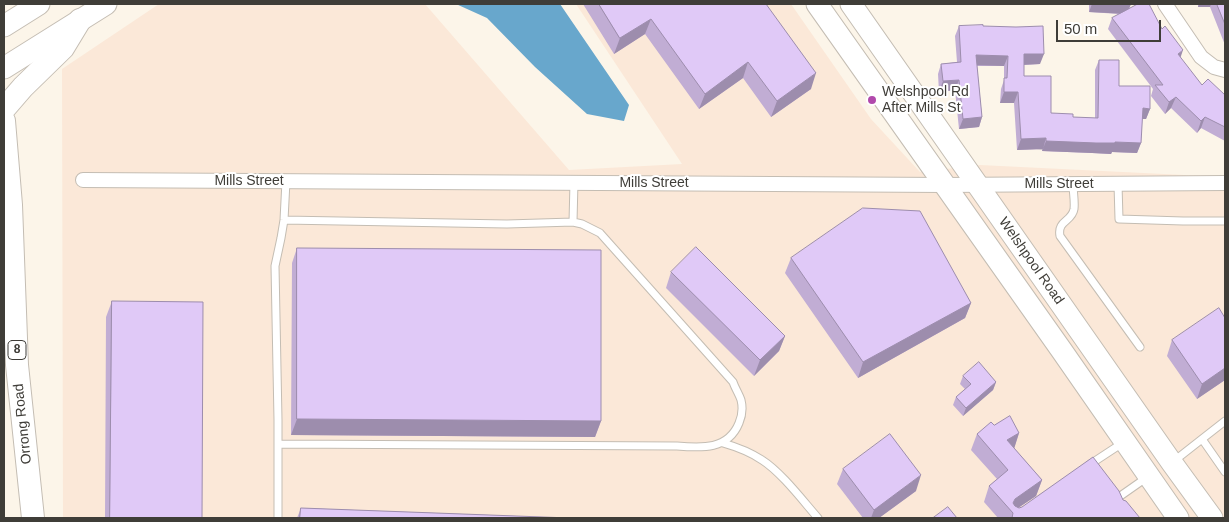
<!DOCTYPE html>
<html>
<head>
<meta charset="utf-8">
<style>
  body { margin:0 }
  #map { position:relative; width:1229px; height:522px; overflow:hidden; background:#fcf5e9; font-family:Arial,sans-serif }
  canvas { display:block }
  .frame { position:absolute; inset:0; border:5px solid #3f3d38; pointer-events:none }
  .scale { position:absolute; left:1056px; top:20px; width:105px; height:22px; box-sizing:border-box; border:2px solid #3f3d38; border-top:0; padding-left:6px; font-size:15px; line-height:18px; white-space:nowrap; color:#3f3d38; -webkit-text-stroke:4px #fff; paint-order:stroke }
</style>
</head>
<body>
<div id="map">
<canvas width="1229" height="522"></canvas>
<div class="frame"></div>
<div class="scale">50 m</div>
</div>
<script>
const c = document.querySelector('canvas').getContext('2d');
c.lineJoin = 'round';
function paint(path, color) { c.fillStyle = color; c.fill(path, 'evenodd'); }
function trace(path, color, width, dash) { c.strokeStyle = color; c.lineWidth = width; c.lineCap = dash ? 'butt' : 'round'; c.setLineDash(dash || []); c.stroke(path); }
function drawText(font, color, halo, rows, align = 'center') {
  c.font = font + ' Arial,sans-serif'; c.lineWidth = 4; c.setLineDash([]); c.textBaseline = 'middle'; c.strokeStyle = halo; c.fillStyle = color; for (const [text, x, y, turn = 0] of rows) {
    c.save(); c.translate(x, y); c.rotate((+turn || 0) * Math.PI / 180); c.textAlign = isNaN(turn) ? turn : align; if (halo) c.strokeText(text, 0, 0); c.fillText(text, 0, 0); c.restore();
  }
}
const industrial = new Path2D(`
  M159,4h266l144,166 113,-6 -106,-160h215l80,115 49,53 60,-7 245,12v341h-1162l-1,-449z`);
const water = new Path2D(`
  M456,4h104l69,101 -5,16 -37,-7 -52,-47 -48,-49z`);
const service = new Path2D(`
  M1073,184c0,8 2,17 1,25 -2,13 -17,11 -14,27l80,111
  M1118,184l1,35 64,2h42
  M573,222l1,-40
  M1202,439l23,33
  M723,443c14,4 27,9 39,17 19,12 41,41 56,58
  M278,444l399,2c25,2 51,4 62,-23 3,-7 4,-15 2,-23 -2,-6 -6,-12 -8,-18l-133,-149 -18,-9 -9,-2 -66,2 -223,-4
  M1174,461l28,-22 23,-18
  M1089,465l35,-23
  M1116,499l30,-21
  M278,518v-98l-3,-154 6,-28 3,-18 2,-39`);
const minor = new Path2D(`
  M1165,4l36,53 13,10 11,3
  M83,180l862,5 280,-2`);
const primary = new Path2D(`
  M817,4l245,347 116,167
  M851,4l321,459 40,55
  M4,26l35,-22
  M4,68l102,-64`);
const trunk = new Path2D(`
  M4,109l19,-22 40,-39 17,-28
  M4,121l7,84 6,160 16,153`);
const wall = new Path2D(`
  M583,4h183l45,85 -40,28 -28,-39 -44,31 -54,-75 -31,20z
  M1089,4h42l-2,4 33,21 18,29 22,27 23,10v46l-24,-13 -4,5 -26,-25 -6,6 -14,-18 2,-7 -45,-60 4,-11 7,-4 -30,-2z
  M1198,4h27v41l-15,-38h-12z
  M959,26h24l57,38 -16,1v11l27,37 22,4 22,1v-48l4,-10 20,26 31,23 -4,10h-4l-1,24 -4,10 -25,-1 -1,2 -19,-1 -50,-2 1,-2 -26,1 -3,-47h-14l1,-14 3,-9v-14h-27l5,51 -3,10 -20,2 -4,-39 -16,2 -1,-18 3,-10 16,-2 -2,-26z
  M297,248l304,173 -6,16 -304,-2 1,-172z
  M791,258l180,45 -6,15 -107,60 -73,-105z
  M671,272l114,64 -6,15 -25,25 -88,-88z
  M112,301l90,217h-97l1,-201z
  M1225,318v62l-28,19 -30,-43 5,-16z
  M963,376l33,6 -3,8 -30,26 -10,-11 3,-8 9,-8 -5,-5z
  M994,425l25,8 -5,15 28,32 -6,16 -18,12 -6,10h-14l-14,-16 5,-16 8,-7 -26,-29 6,-16z
  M843,469l73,22 -37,27h-16l-26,-34z
  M301,508l269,10h-273z`);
const shadedWall = new Path2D(`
  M1092,4h39l-4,10 -38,-2z
  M1199,4h12l-1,3h-12z
  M651,19l-6,15 -31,20 6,-16z
  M1183,50l-4,12 -1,-8z
  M1024,54h20l-4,10 -20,1z
  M976,55l32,1 -4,10 -32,-1z
  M748,62l-5,16 -44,31 6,-15z
  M816,73l-5,16 -40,28 6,-16z
  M959,80l-4,10 -16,2 4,-11z
  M1004,92h14l-4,11h-14z
  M1176,97l-5,11 -6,6 4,-12z
  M1143,108l7,1 -4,10h-7z
  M982,117l-3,10 -20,2 4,-10z
  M1205,117l-4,11 -4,5 4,-12z
  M1046,138l-3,11 -26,1 4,-11z
  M1046,141l69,1 26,1 -4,10 -25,-1 -1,2 -19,-1 -50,-2z
  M971,303l-6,15 -107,60 5,-16z
  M785,336l-6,15 -25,25 6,-16z
  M1225,368v12l-28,19 5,-15z
  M996,382l-3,8 -30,26 3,-8z
  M297,419l304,2 -6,16 -304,-2z
  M1019,433l-5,16 -7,-9z
  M921,475l-5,16 -37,27h-8l3,-8z
  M1042,480l-6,16 -24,16 -2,-2 5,-11z`);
const building = new Path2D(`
  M599,4h167l50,69 -39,28 -29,-39 -43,32 -54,-75 -31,19z
  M1138,4h11l13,25 3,-3 18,24 -5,4 24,31 6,-6 17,16v32l-20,-10 -4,4 -25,-24 -7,5 -14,-17h8l-51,-67z
  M1217,4h8v20z
  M983,25v1l33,1 27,-1 1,28h-20v22h27v37l22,1v3l25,1 1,-58h20v26h31v23l-7,-1 -2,35 -26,-1v1h-19l-50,-2v-3l-25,1 -3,-47h-14v-14h3l1,-22 -32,-1 6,62 -19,2 -4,-39 -16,1 -2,-17 20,-2 -2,-36z
  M863,208l57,3 51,92 -108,59 -72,-104z
  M696,247l89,89 -25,24 -89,-88z
  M297,248l304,2v171l-304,-2z
  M112,301l91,1 -1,216h-92z
  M1219,308l6,10v50l-23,16 -30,-44z
  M979,362l17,20 -30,26 -10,-11 15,-13 -8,-8z
  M1010,416l9,17 -12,7 35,40 -27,19 -2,4 2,3 4,2 3,-1 71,-50 26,34 4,9 3,1 14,17h-128l1,-5 -24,-27 19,-16 -31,-36 14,-12 3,3z
  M890,434l31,41 -47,35 -31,-41z
  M948,507l9,11h-24z
  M301,508l269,10h-270z`);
const markers = [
  [872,100,5,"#b149ac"]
];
const shields = [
  [17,350,18]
];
const shieldNames = [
  ["8",17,350]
];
const poiNames = [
  ["Welshpool Rd",882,92],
  ["After Mills St",882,108]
];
const streetNames = [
  ["Mills Street",249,181],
  ["Mills Street",654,183],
  ["Mills Street",1059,184],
  ["Welshpool Road",1031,261,55],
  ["Orrong Road",23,424,-96]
];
paint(industrial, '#fbe8d8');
paint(water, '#68a7cc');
trace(service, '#c4bdb3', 9);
trace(minor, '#c4bdb3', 16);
trace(primary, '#c4bdb3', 23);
trace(trunk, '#c4bdb3', 24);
trace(service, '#fff', 7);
trace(minor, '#fff', 14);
trace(primary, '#fff', 21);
trace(trunk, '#fff', 22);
paint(wall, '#c1add4');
paint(shadedWall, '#9d8dad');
paint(building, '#e0c9f7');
trace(building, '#9d8dad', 1);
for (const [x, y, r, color] of markers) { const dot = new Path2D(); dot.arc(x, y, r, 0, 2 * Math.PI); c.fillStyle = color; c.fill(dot); trace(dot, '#fff', 2); }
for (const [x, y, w] of shields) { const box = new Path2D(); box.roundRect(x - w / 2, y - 9.5, w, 19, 4); c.fillStyle = '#fff'; c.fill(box); trace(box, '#3f3d38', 1); }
drawText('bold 12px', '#3f3d38', null, shieldNames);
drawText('14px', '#3f3d38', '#fff', poiNames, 'left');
drawText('14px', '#3f3d38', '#fff', streetNames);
</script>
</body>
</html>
